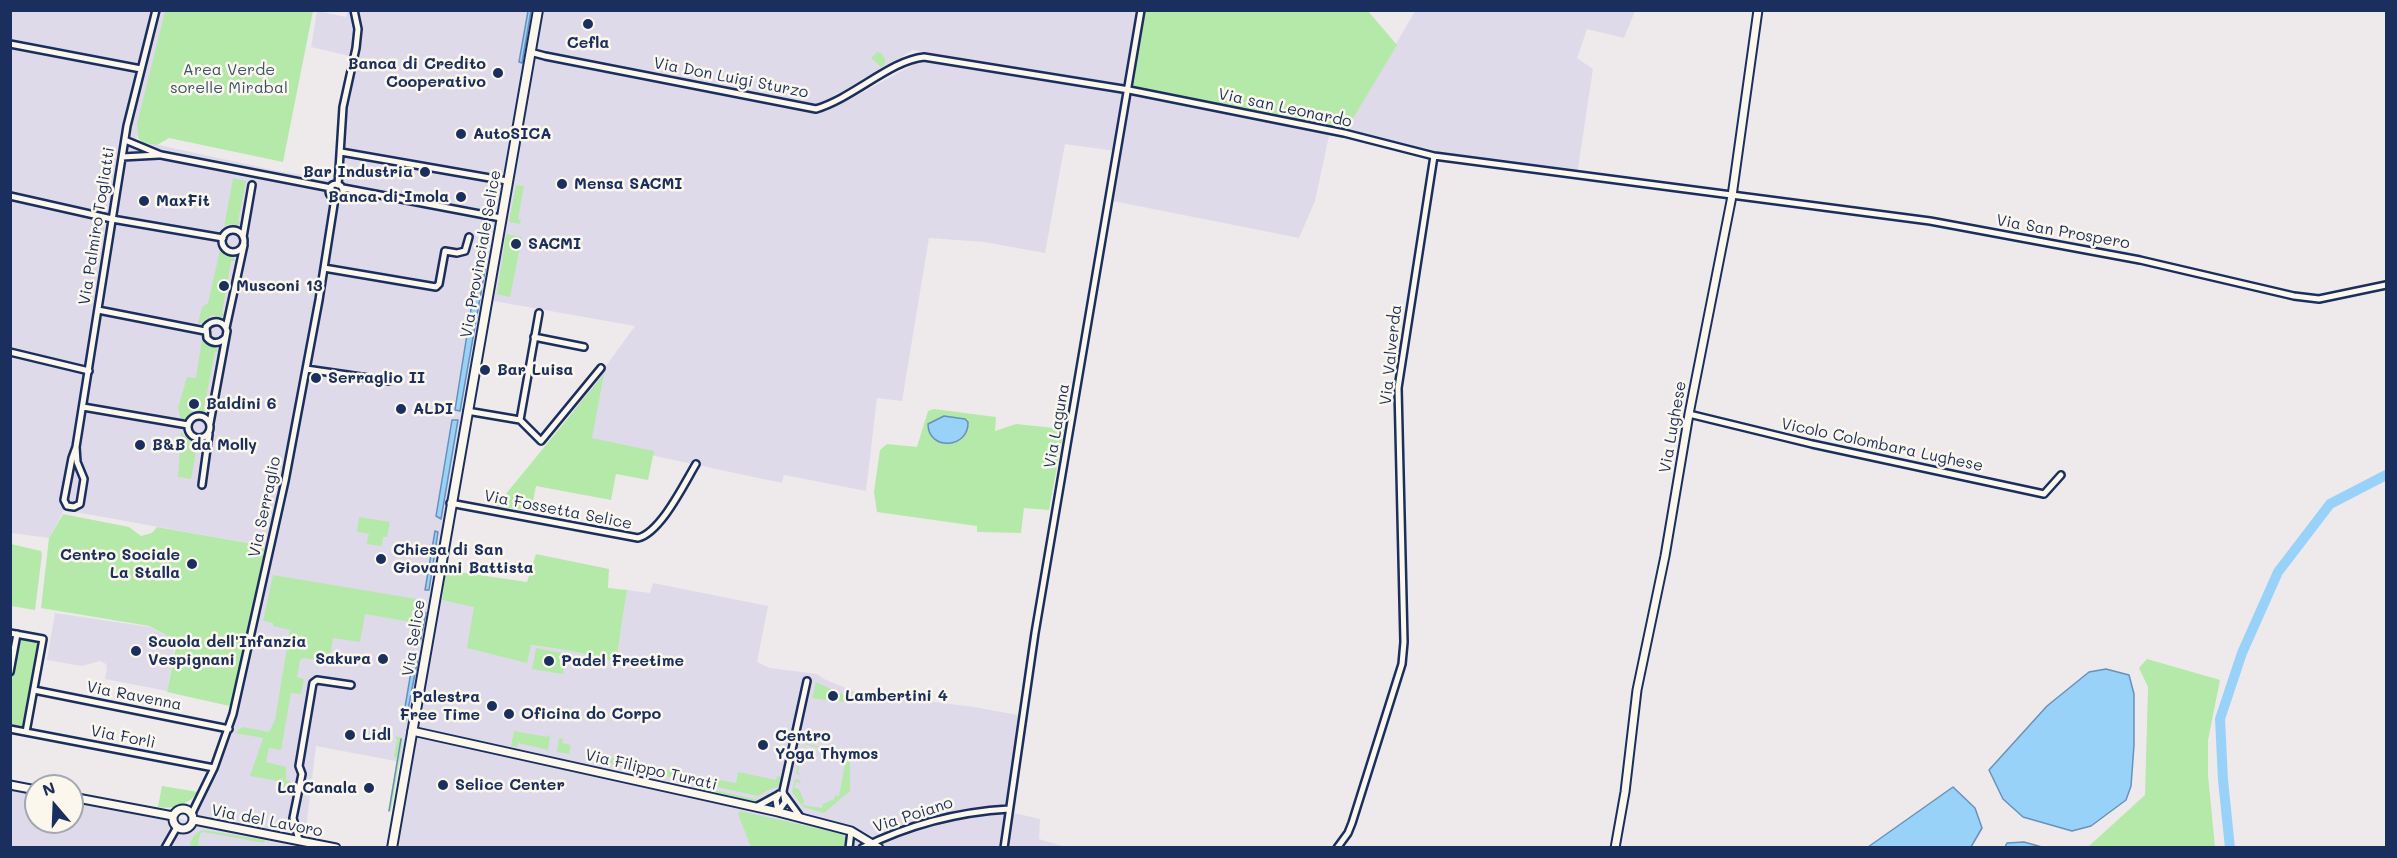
<!DOCTYPE html>
<html>
<head>
<meta charset="utf-8">
<style>
  body { margin:0 }
  #map { position:relative; width:2397px; height:858px; overflow:hidden; background:#eeeaeb; font-family:Mali,sans-serif }
  canvas { display:block }
  .frame { position:absolute; inset:0; border:12px solid #1b2f5e; pointer-events:none }
  .north { position:absolute; left:24px; top:774px; width:60px; height:60px; box-sizing:border-box; background:#fbf7ec; border:2px solid #a1a7b3; border-radius:50%; rotate:341deg; font-size:16px; font-weight:700; line-height:24px; text-align:center; color:#1b2f5e }
  .north::after { content:''; display:block; margin:auto; width:21px; height:27px; background:#1b2f5e; clip-path:polygon(50% 0,100% 100%,50% 72%,0 100%) }
</style>
</head>
<body>
<div id="map">
<canvas width="2397" height="858"></canvas>
<div class="frame"></div>
<div class="north">N</div>
</div>
<script>
const c = document.querySelector('canvas').getContext('2d');
c.lineJoin = 'round';
function paint(path, color) { c.fillStyle = color; c.fill(path, 'evenodd'); }
function trace(path, color, width, dash) { c.strokeStyle = color; c.lineWidth = width; c.lineCap = dash ? 'butt' : 'round'; c.setLineDash(dash || []); c.stroke(path); }
function drawText(font, color, halo, rows, align = 'center') {
  c.font = font + ' Mali,sans-serif'; c.lineWidth = 5; c.setLineDash([]); c.textBaseline = 'middle'; c.strokeStyle = halo; c.fillStyle = color; for (const [text, x, y, turn = 0] of rows) {
    c.save(); c.translate(x, y); c.rotate((+turn || 0) * Math.PI / 180); c.textAlign = isNaN(turn) ? turn : align; if (halo) c.strokeText(text, 0, 0); c.fillText(text, 0, 0); c.restore();
  }
}
const built = new Path2D(`
  M348,10l796,1 -15,77 201,43 -15,70 -16,37 -191,-38 7,-49 -50,-7 -20,109 -61,-11 -55,-4 -27,163 -25,-3 -11,93 -82,-16 -2,8 -193,-41 -42,5 88,-121 -147,-26 -50,268 8,2 -4,30 32,6 52,57 4,-18 42,6 44,11 11,-72 23,3 3,-10 115,23 -11,56 13,6 47,6 7,5 32,13 118,15 54,10 -14,96 26,6 -1,20 23,7 -1,1h-671l11,-85 -85,-16 -11,91 3,10h-297v-60l25,5v30h36v-22l114,20 11,-13 37,-100 31,-161 -201,-36 -15,28 -38,-5v-522h154l-29,129 142,31 61,10 4,-77 11,-47 -43,-10 6,-36 29,6zM913,50l162,29 1,1 -2,6 -154,-25 -73,40 -18,6 5,-12 18,-8z
  M1415,11h220l-11,27 -37,-9 -10,29 16,11 -16,106 -143,-17 -91,-23z
  M55,613l95,14 26,14 -9,50 -62,-12 2,-10 -1,-5 -6,-3 -18,5 -35,-6z`);
const green = new Path2D(`
  M165,11h148l-30,151 -114,-24 -12,7 -13,-2 -6,-5 -1,-14z
  M1144,11h224l29,34 -54,90 -214,-47z
  M877,52l4,1 4,6v5l-4,3 -10,-9z
  M233,178l13,3 -8,41 4,1 -5,3 -9,-2 -4,3z
  M516,185l8,1 -6,33 3,1 -1,4 -11,-2z
  M506,234l16,3 -12,60 -13,-3z
  M220,250l5,5 7,1 4,5h-5l-9,52 4,1 -5,3 -9,-2 -12,9 -2,-1 4,-16 6,-4z
  M202,340l7,6 7,1 3,5h-4l-11,56 4,1 -5,4 -9,-2 -10,9 -3,-1 -3,-11 9,-31 9,1z
  M604,374l-12,64 62,13 -6,29 -32,-6 -5,26 -75,-14 -5,25 -35,-5z
  M934,409l62,8 -1,14 21,-7 48,5 -15,81 -25,-2 -3,25 -44,-1v-6l-100,-14 -3,-20 6,-42 7,-6 30,3 11,-36z
  M181,432l9,9 8,1 3,5h-4l-6,32 -13,-2z
  M63,514l66,13 12,9 11,-3 5,-6 108,19 -31,161 -67,-15 10,-51 -28,-15 -108,-18 8,-70z
  M359,517l31,5 -3,15h-4l-1,9 -15,-2 1,-9 3,-1 -14,-2z
  M11,544l30,7 1,3 -7,56 -24,-4z
  M536,554l73,15 -1,19 19,2 -11,72 -44,-11 -41,-6 -4,18 -60,-15 7,-41 -32,-7 4,-30 81,12z
  M273,575l150,25 -6,23 -52,-9 -5,28 -27,-4 -4,24 -26,-4 -3,2 -3,17 7,2 -3,15 -10,-1 -10,57 -12,-2 -3,14 20,5v13l7,3 -1,5 -13,-3v-4l-29,-5 13,-38 -28,-5 7,-6 27,5 6,-12 15,-90 -17,-4v-3l-10,-2z
  M19,638l19,3 -16,85 -12,-2 1,-39z
  M536,648l31,6 -4,20 -31,-5z
  M2147,659l73,21 -12,60v35l7,72 -126,-1 56,-51 3,-108 -9,-19z
  M816,682l32,15 -3,5 -7,-1 1,-8 -10,-1 -3,8 -14,-2z
  M514,731l34,6 1,-3 1,2 -2,14 -30,-7 -1,4 -6,-1z
  M395,736l8,2 -12,73h-3l9,-53 -3,-1 3,-18z
  M559,738l4,1 -1,4 9,2 -2,9 -12,-2z
  M803,743l47,10v38l-26,22 -21,-6 -11,-15 3,-13 6,2 -1,2 -4,-1 -2,6 5,1 5,12 -1,4 19,3 1,-4 11,-5 1,-4 4,1 8,-42 -44,-10 -5,29 4,2 -6,-1z
  M599,756l41,8 3,4 -1,3 -45,-10z
  M655,767l36,7 -1,7 -39,-8z
  M738,772l38,8 1,-4 4,1 -3,10 -10,3 -10,6 -55,-12 2,-7 31,6z
  M162,786l36,6c-8,12 -26,18 -40,15z
  M695,786l64,14 11,-7 8,-2 -21,11 -60,-13z
  M740,811l103,23 4,7v6h-96l-13,-33z
  M204,830l6,1 55,9 -1,3 -61,-11 -3,2 -2,11 6,2h-12l-2,-3c3,-8 5,-12 14,-14z`);
const water = new Path2D(`
  M528,11h3l-9,52 -3,-1z
  M478,265h6l1,5 -25,141 -5,-1z
  M944,416l21,3 3,3c1,27 -40,29 -40,2z
  M452,420h6l-17,99 -5,-3z
  M435,531l3,1 -9,58h-4z
  M421,611l5,2 -6,30 -5,-4z
  M414,654l4,4 -12,62 -3,-1z
  M2106,669l23,6 5,19v51l-3,41 -5,14 -35,26 -19,5 -49,-14 -20,-18 -14,-29 58,-64 42,-34z
  M1953,787l22,21 7,20 -11,19h-103z
  M2024,842l18,5h-37l2,-4z`);
const stream = new Path2D(`
  M389,811l12,-72`);
const river = new Path2D(`
  M2230,848l-7,-68 -3,-61 22,-66 36,-81 52,-68 56,-29`);
const minor = new Path2D(`
  M10,44l131,25
  M530,52l15,4 271,53c37,-11 75,-49 108,-52l205,33 215,43 90,23 496,65 210,39 154,36 25,3 67,-14
  M125,140l36,15 170,33
  M341,152l166,29
  M122,157l37,-2
  M329 191a7 7 0 1 1 14 0a7 7 0 1 1-14 0Z
  M338,185l5,-78 13,-59 2,-19 -4,-19
  M343,188l158,30
  M10,196l102,23 111,19
  M222 241a11 11 0 1 1 22 0a11 11 0 1 1-22 0Z
  M243,237l9,-52
  M324,268l112,19 3,-3 6,-33 12,2 8,-2 4,-14
  M98,310l107,21
  M226,328l18,-83
  M534,337l50,10
  M10,352l79,19
  M306,369l83,12
  M83,407l105,18
  M467,411l53,9 21,21 60,-73
  M1689,414l123,30 232,50 17,-19
  M188 427a11 11 0 1 1 22 0a11 11 0 1 1-22 0Z
  M520,420l19,-107
  M210,423l17,-92c-3,-11 -14,-12 -21,-4l1,11c5,6 12,6 18,0
  M76,447l-4,11 -8,42 3,6 7,1 6,-3 4,-25 -7,-17 -1,-15 51,-321 29,-116
  M202,485l7,-51
  M450,503l188,35c23,-6 46,-54 58,-74
  M10,633l33,6 -17,93
  M10,672l7,-38
  M34,690l195,39
  M10,729l204,39
  M785,796l16,22
  M756,807l22,-12
  M778,812l7,-10 -2,-11 24,-110
  M778,812l-2,-12 3,-6
  M192,813l22,-45 19,-54 52,-233 34,-181 16,-102
  M299,840l-6,-22 9,-44 -3,-8 14,-83 4,-3 34,5
  M165,848l12,-21
  M849,848l2,-17
  M862,848c48,-24 94,-36 147,-39
  M1004,848l31,-215 106,-623
  M1337,848l11,-15 4,-10 50,-159 2,-22 -6,-254 36,-232`);
const secondary = new Path2D(`
  M412,731l366,81 73,19 28,17
  M10,785l26,5
  M72,797l101,19
  M173 819a10 10 0 1 1 20 0a10 10 0 1 1-20 0Z
  M194,820l142,28
  M1615,848l10,-56 12,-102 28,-134 24,-142 43,-218 26,-186`);
const primary = new Path2D(`
  M392,848l146,-838`);
const markers = [
  [588,24,6,"#1b2f5e"],
  [498,73,6,"#1b2f5e"],
  [461,134,6,"#1b2f5e"],
  [425,172,6,"#1b2f5e"],
  [562,184,6,"#1b2f5e"],
  [461,197,6,"#1b2f5e"],
  [144,201,6,"#1b2f5e"],
  [516,244,6,"#1b2f5e"],
  [224,286,6,"#1b2f5e"],
  [485,370,6,"#1b2f5e"],
  [316,378,6,"#1b2f5e"],
  [194,404,6,"#1b2f5e"],
  [401,409,6,"#1b2f5e"],
  [140,445,6,"#1b2f5e"],
  [381,559,6,"#1b2f5e"],
  [192,564,6,"#1b2f5e"],
  [136,651,6,"#1b2f5e"],
  [383,659,6,"#1b2f5e"],
  [549,661,6,"#1b2f5e"],
  [833,696,6,"#1b2f5e"],
  [492,706,6,"#1b2f5e"],
  [509,714,6,"#1b2f5e"],
  [350,735,6,"#1b2f5e"],
  [763,745,6,"#1b2f5e"],
  [443,785,6,"#1b2f5e"],
  [369,788,6,"#1b2f5e"]
];
const poiNames = [
  ["Cefla",588,43,"center"],
  ["Banca di Credito",486,64,"right"],
  ["Cooperativo",486,82,"right"],
  ["AutoSICA",473,134],
  ["Bar Industria",413,172,"right"],
  ["Mensa SACMI",574,184],
  ["Banca di Imola",449,197,"right"],
  ["MaxFit",156,201],
  ["SACMI",528,244],
  ["Musconi 13",236,286],
  ["Bar Luisa",497,370],
  ["Serraglio II",328,378],
  ["Baldini 6",206,404],
  ["ALDI",413,409],
  ["B&B da Molly",152,445],
  ["Chiesa di San",393,550],
  ["Giovanni Battista",393,568],
  ["Centro Sociale",180,555,"right"],
  ["La Stalla",180,573,"right"],
  ["Scuola dell'Infanzia",148,642],
  ["Vespignani",148,660],
  ["Sakura",371,659,"right"],
  ["Padel Freetime",561,661],
  ["Lambertini 4",845,696],
  ["Palestra",480,697,"right"],
  ["Free Time",480,715,"right"],
  ["Oficina do Corpo",521,714],
  ["Lidl",362,735],
  ["Centro",775,736],
  ["Yoga Thymos",775,754],
  ["Selice Center",455,785],
  ["La Canala",357,788,"right"]
];
const parkNames = [
  ["Area Verde",229,70],
  ["sorelle Mirabal",229,88]
];
const streetNames = [
  ["Via Don Luigi Sturzo",731,78,11],
  ["Via san Leonardo",1285,108,12],
  ["Via Palmiro Togliatti",97,226,-81],
  ["Via San Prospero",2063,232,10],
  ["Via Provinciale Selice",481,254,-80],
  ["Via Valverda",1391,355,-84],
  ["Via Laguna",1057,426,-80],
  ["Via Lughese",1673,427,-80],
  ["Vicolo Colombara Lughese",1882,445,12],
  ["Via Serraglio",265,507,-78],
  ["Via Fossetta Selice",558,510,11],
  ["Via Selice",414,638,-81],
  ["Via Ravenna",134,696,11],
  ["Via Forlì",123,737,11],
  ["Via Filippo Turati",651,770,13],
  ["Via Poiano",913,815,-18],
  ["Via del Lavoro",267,821,11]
];
paint(built, '#dfdaea');
paint(green, '#b5e9a9');
paint(water, '#99d2f9');
trace(water, '#6791bb', 1.5);
trace(stream, '#6791bb', 1.5);
trace(river, '#99d2f9', 10);
trace(minor, '#1b2f5e', 10);
trace(secondary, '#1b2f5e', 11);
trace(primary, '#1b2f5e', 12);
trace(minor, '#fbf7ec', 5);
trace(secondary, '#fbf7ec', 7);
trace(primary, '#fbf7ec', 8);
for (const [x, y, r, color] of markers) { const dot = new Path2D(); dot.arc(x, y, r, 0, 2 * Math.PI); c.fillStyle = color; c.fill(dot); trace(dot, '#fbf7ec', 2); }
drawText('bold 16px', '#1b2f5e', '#fbf7ec', poiNames, 'left');
drawText('16px', '#3a546d', '#fbf7ec', parkNames);
drawText('16px', '#1b2f5e', '#fbf7ec', streetNames);
</script>
</body>
</html>
